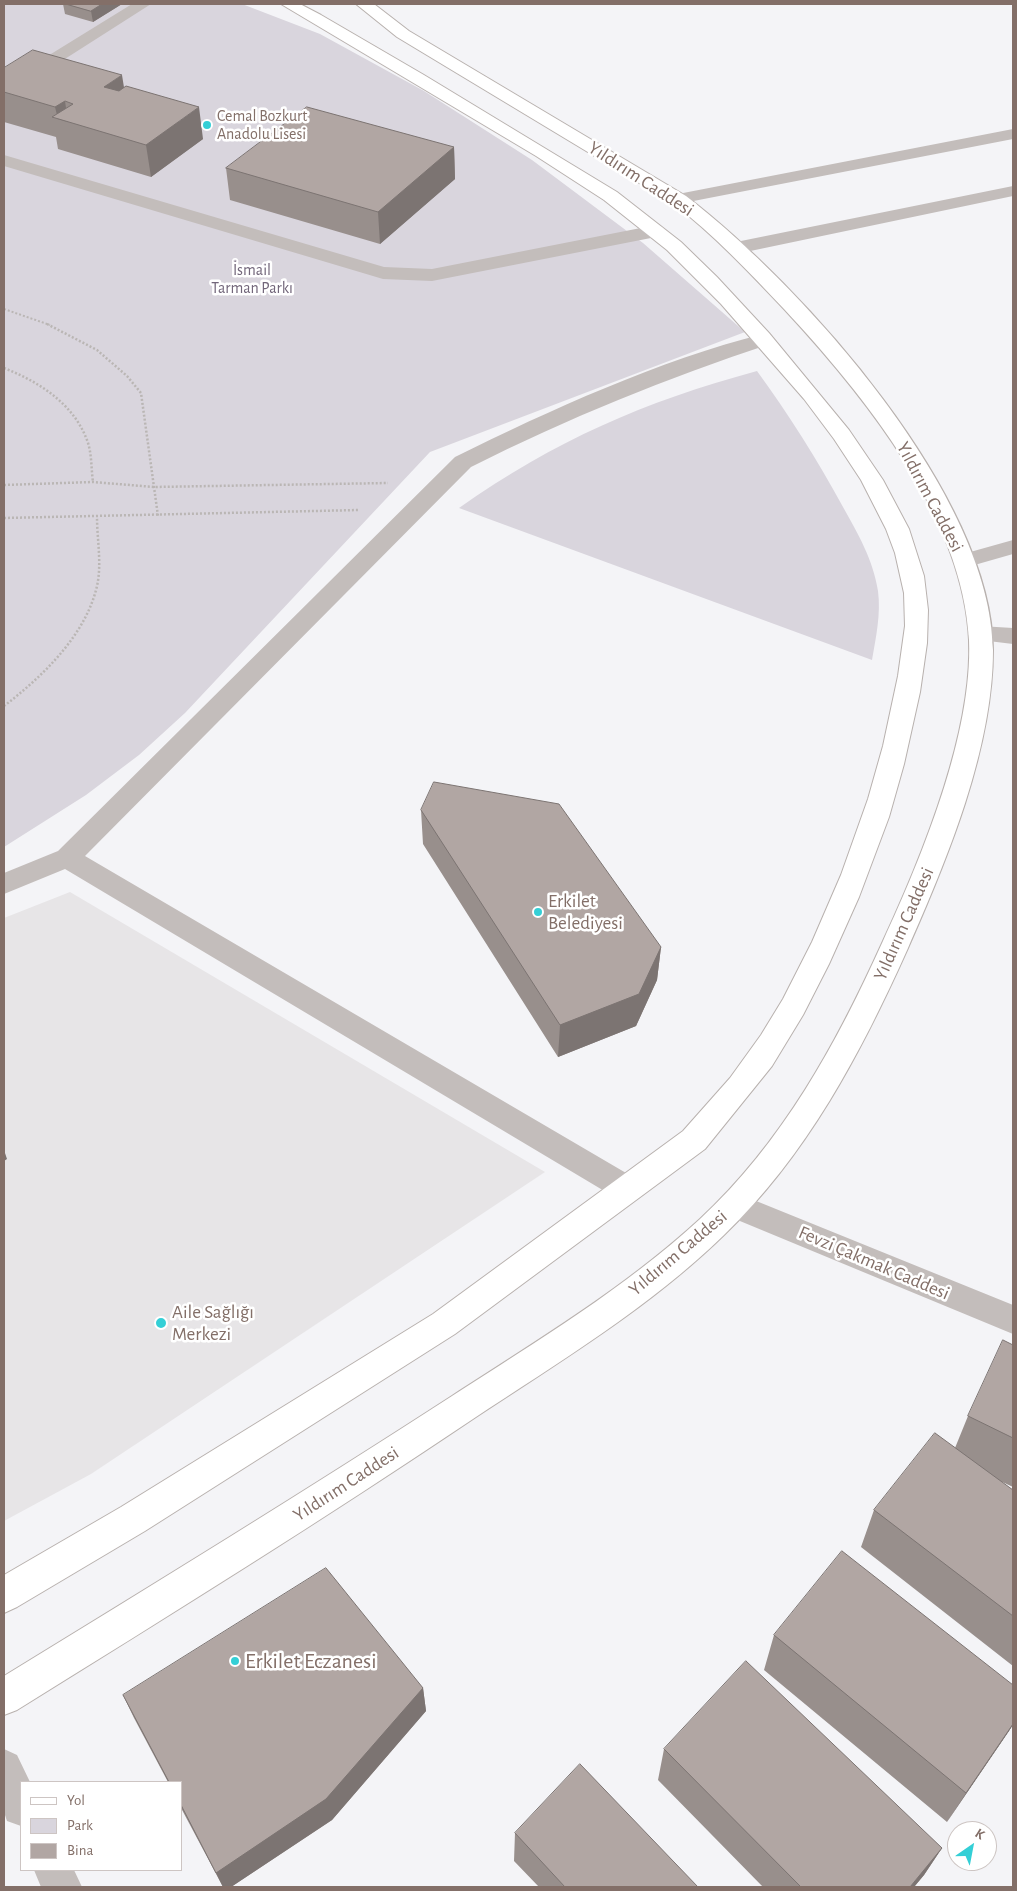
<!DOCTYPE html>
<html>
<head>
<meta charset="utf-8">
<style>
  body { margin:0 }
  #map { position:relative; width:1017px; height:1891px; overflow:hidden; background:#f4f4f7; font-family:"Alegreya Sans",sans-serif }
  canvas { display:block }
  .frame { position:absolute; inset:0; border:5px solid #836f68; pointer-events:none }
  .legend { position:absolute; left:20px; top:1781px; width:162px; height:90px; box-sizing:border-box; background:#fff; border:1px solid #cdc5c3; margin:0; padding:6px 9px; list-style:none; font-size:15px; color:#836f68 }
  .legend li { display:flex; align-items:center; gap:10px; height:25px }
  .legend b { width:25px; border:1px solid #cdc5c3 }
  .north { position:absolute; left:947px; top:1821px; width:50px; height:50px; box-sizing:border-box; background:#fff; border:1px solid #cdc5c3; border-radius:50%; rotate:33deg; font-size:14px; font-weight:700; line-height:20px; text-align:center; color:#836f68 }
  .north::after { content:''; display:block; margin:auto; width:18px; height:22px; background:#34cfd6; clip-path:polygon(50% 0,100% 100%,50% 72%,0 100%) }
</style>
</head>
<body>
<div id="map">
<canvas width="1017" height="1891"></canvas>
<div class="frame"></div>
<ul class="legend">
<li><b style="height:6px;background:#fff"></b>Yol</li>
<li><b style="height:14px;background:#d9d5dd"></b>Park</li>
<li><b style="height:14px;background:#b1a6a3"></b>Bina</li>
</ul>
<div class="north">K</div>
</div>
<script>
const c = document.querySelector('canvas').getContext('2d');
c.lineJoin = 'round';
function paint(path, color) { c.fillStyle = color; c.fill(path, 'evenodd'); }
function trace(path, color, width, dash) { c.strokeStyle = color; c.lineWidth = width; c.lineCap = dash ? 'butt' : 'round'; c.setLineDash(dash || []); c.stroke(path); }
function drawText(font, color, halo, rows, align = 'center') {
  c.font = font + ' "Alegreya Sans",sans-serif'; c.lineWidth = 5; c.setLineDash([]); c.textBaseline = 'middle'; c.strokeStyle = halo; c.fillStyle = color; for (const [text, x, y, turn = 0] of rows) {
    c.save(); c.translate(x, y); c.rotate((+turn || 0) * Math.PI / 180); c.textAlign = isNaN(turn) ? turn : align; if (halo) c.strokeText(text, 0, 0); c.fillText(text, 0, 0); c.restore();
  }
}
const built = new Path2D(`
  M70,892l475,280 -454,302 -87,47v-603z`);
const green = new Path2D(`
  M4,4h238l78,30 104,57 108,69 111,83 102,89 -315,120 -245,261 -46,42 -53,40 -82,52z
  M757,371c32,44 60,88 86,136 15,27 30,52 35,84 3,23 -2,46 -6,69l-413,-152c97,-68 184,-106 298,-137z`);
const pathFar1 = new Path2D(`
  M4,309l46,16`);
const path = new Path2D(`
  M47,324l50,26 30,26 14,17 17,123
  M4,368c35,14 69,35 83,72 5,13 4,28 6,42
  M4,485l89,-3 61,5 234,-4
  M4,518l355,-8
  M4,706c38,-29 82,-71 93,-120 5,-22 0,-47 0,-69`);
const street = new Path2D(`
  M132,4h19l-141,90 -6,1v-12z
  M1013,129v10l-335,65 -6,-1 -3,-4 3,-4 6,-1z
  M4,155l380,112 48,2 224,-44 7,2 2,4 -2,4 -7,2 -224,44 -49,-2 -379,-113z
  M1013,186v10l-277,58 -7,-2 -2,-4 2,-4 7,-2z
  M763,334l7,2 3,4 -3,4c-103,34 -202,74 -299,123l-386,389 553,324 4,9 -4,9 -11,4 -11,-4 -551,-329 -61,25v-21l54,-22 397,-394c95,-47 205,-97 308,-123z
  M1013,540v14l-49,14 -8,-2 -3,-5 3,-5z
  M980,626l33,2v16l-41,-5 -4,-5 4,-5z
  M734,1192l279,113v29l-290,-120 -4,-9 4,-9z
  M4,1749l13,6 13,27h-9v44l-14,-5 -3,-9z
  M34,1870h40l8,17h-41z`);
const secondary = new Path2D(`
  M281,4h19l21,11 103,60 193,117 64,50 36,35 52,56 80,97 34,50 26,49 15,47 4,34 -1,33 -7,49 -16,72 -15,53 -30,80 -30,67 -26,51 -31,51 -67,83 -250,185 -310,197 -128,76 -13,6v-38l117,-68 312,-193 250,-183 47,-53 31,-43 22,-36 29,-57 29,-67 27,-76 15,-53 15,-70 7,-50 -1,-33 -9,-40 -9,-24 -25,-49 -27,-41 -30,-40 -83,-95 -54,-54 -63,-50 -68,-44z
  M356,4h18l35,27 277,165c117,90 306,300 307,454 0,99 -46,210 -85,298 -47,105 -101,207 -184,287 -75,73 -165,127 -251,184 -150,101 -303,196 -456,291l-13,5v-39c150,-92 300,-184 448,-280 85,-55 173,-108 248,-177 83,-77 137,-176 183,-278 39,-84 90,-208 86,-301 -6,-123 -105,-245 -185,-331 -35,-37 -70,-74 -110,-105l-277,-167z`);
const wall = new Path2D(`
  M63,4h59l-29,18 -28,-8z
  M4,68l120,19 79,52 -52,38 -93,-28 -2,-12 -52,-15z
  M454,147l1,32 -75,65 -150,-44 -4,-32z
  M421,810l240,137 -4,33 -21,46 -78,31 -135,-213z
  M1013,1345v142l-15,-7 15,10v176l-152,-119 13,-37 81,-62 13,-32z
  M774,1635l239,90 -66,97 -183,-152z
  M423,1688l3,23 -94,109 -101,67h-8l-42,-79v-26h-13l-34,-64 -11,-23z
  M664,1749l278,99 -18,27 -10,12h-151l-105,-107z
  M515,1833l183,54h-159l-25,-26z`);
const shadedWall = new Path2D(`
  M102,4h20l-29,18 -2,-11z
  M122,75l5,31 -23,-19z
  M65,101l3,21 -10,-3 -3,-12z
  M199,107l4,32 -52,38 -5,-32z
  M454,147l1,32 -75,65 -2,-32z
  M661,947l-4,33 -21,46 -78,31 2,-32z
  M4,1150l3,9 -3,2z
  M423,1688l3,23 -94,109 -101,67h-8l-7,-14z
  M1013,1724l-4,7 -62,91 19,-29z
  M942,1848l-18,27 -10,12h-4z`);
const building = new Path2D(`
  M66,4h36l-11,7z
  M33,50l89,25 -18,12 15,4 7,-5 73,21 -53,38 -94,-28 21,-13 -8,-3 -10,6 -51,-15v-24z
  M307,107l147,40 -76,65 -152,-44z
  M434,782l125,22 102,143 -22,47 -79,31 -139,-215z
  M1003,1340l10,5v93l-45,-22z
  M935,1433l78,57v126l-139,-106z
  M842,1551l171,134v39l-47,69 -192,-158z
  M326,1568l97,120 -97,111 -110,74 -35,-68v-23h-12l-46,-87z
  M746,1661l196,187 -32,39h-109l-137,-138z
  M580,1764l118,123h-133l-50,-54z`);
const markers = [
  [207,125,5,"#34cfd6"],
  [538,912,5,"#34cfd6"],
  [161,1323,6,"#34cfd6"],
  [235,1661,5,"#34cfd6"]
];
const farPoinames = [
  ["Cemal Bozkurt",217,116],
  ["Anadolu Lisesi",217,134]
];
const farParknames = [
  ["İsmail",252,270],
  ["Tarman Parkı",252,288]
];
const streetNames = [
  ["Yıldırım Caddesi",641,179,33],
  ["Yıldırım Caddesi",930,497,62],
  ["Yıldırım Caddesi",904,924,-66],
  ["Yıldırım Caddesi",678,1253,-40],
  ["Fevzi Çakmak Caddesi",874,1263,23],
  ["Yıldırım Caddesi",346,1484,-33]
];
const poiNames = [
  ["Erkilet",548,901],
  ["Belediyesi",548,923],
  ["Aile Sağlığı",172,1312],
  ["Merkezi",172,1334]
];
const nearPoinames = [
  ["Erkilet Eczanesi",245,1661]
];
paint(built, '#e7e5e7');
paint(green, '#d9d5dd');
trace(secondary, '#b8b1ae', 2);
trace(pathFar1, '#bab6b4', 2, [2, 2]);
trace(path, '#bab6b4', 2.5, [2, 2]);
paint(street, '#c3bdbb');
paint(secondary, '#fff');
paint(wall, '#988f8c');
paint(shadedWall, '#7c7472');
paint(building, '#b1a6a3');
trace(building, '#7c7472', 1);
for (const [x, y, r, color] of markers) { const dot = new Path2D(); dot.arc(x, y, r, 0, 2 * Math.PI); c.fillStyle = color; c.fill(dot); trace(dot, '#fff', 2); }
drawText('16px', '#836f68', '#fff', farPoinames, 'left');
drawText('16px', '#72667a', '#fff', farParknames);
drawText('19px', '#836f68', '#fff', streetNames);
drawText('19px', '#836f68', '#fff', poiNames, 'left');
drawText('22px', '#836f68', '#fff', nearPoinames, 'left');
</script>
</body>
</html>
